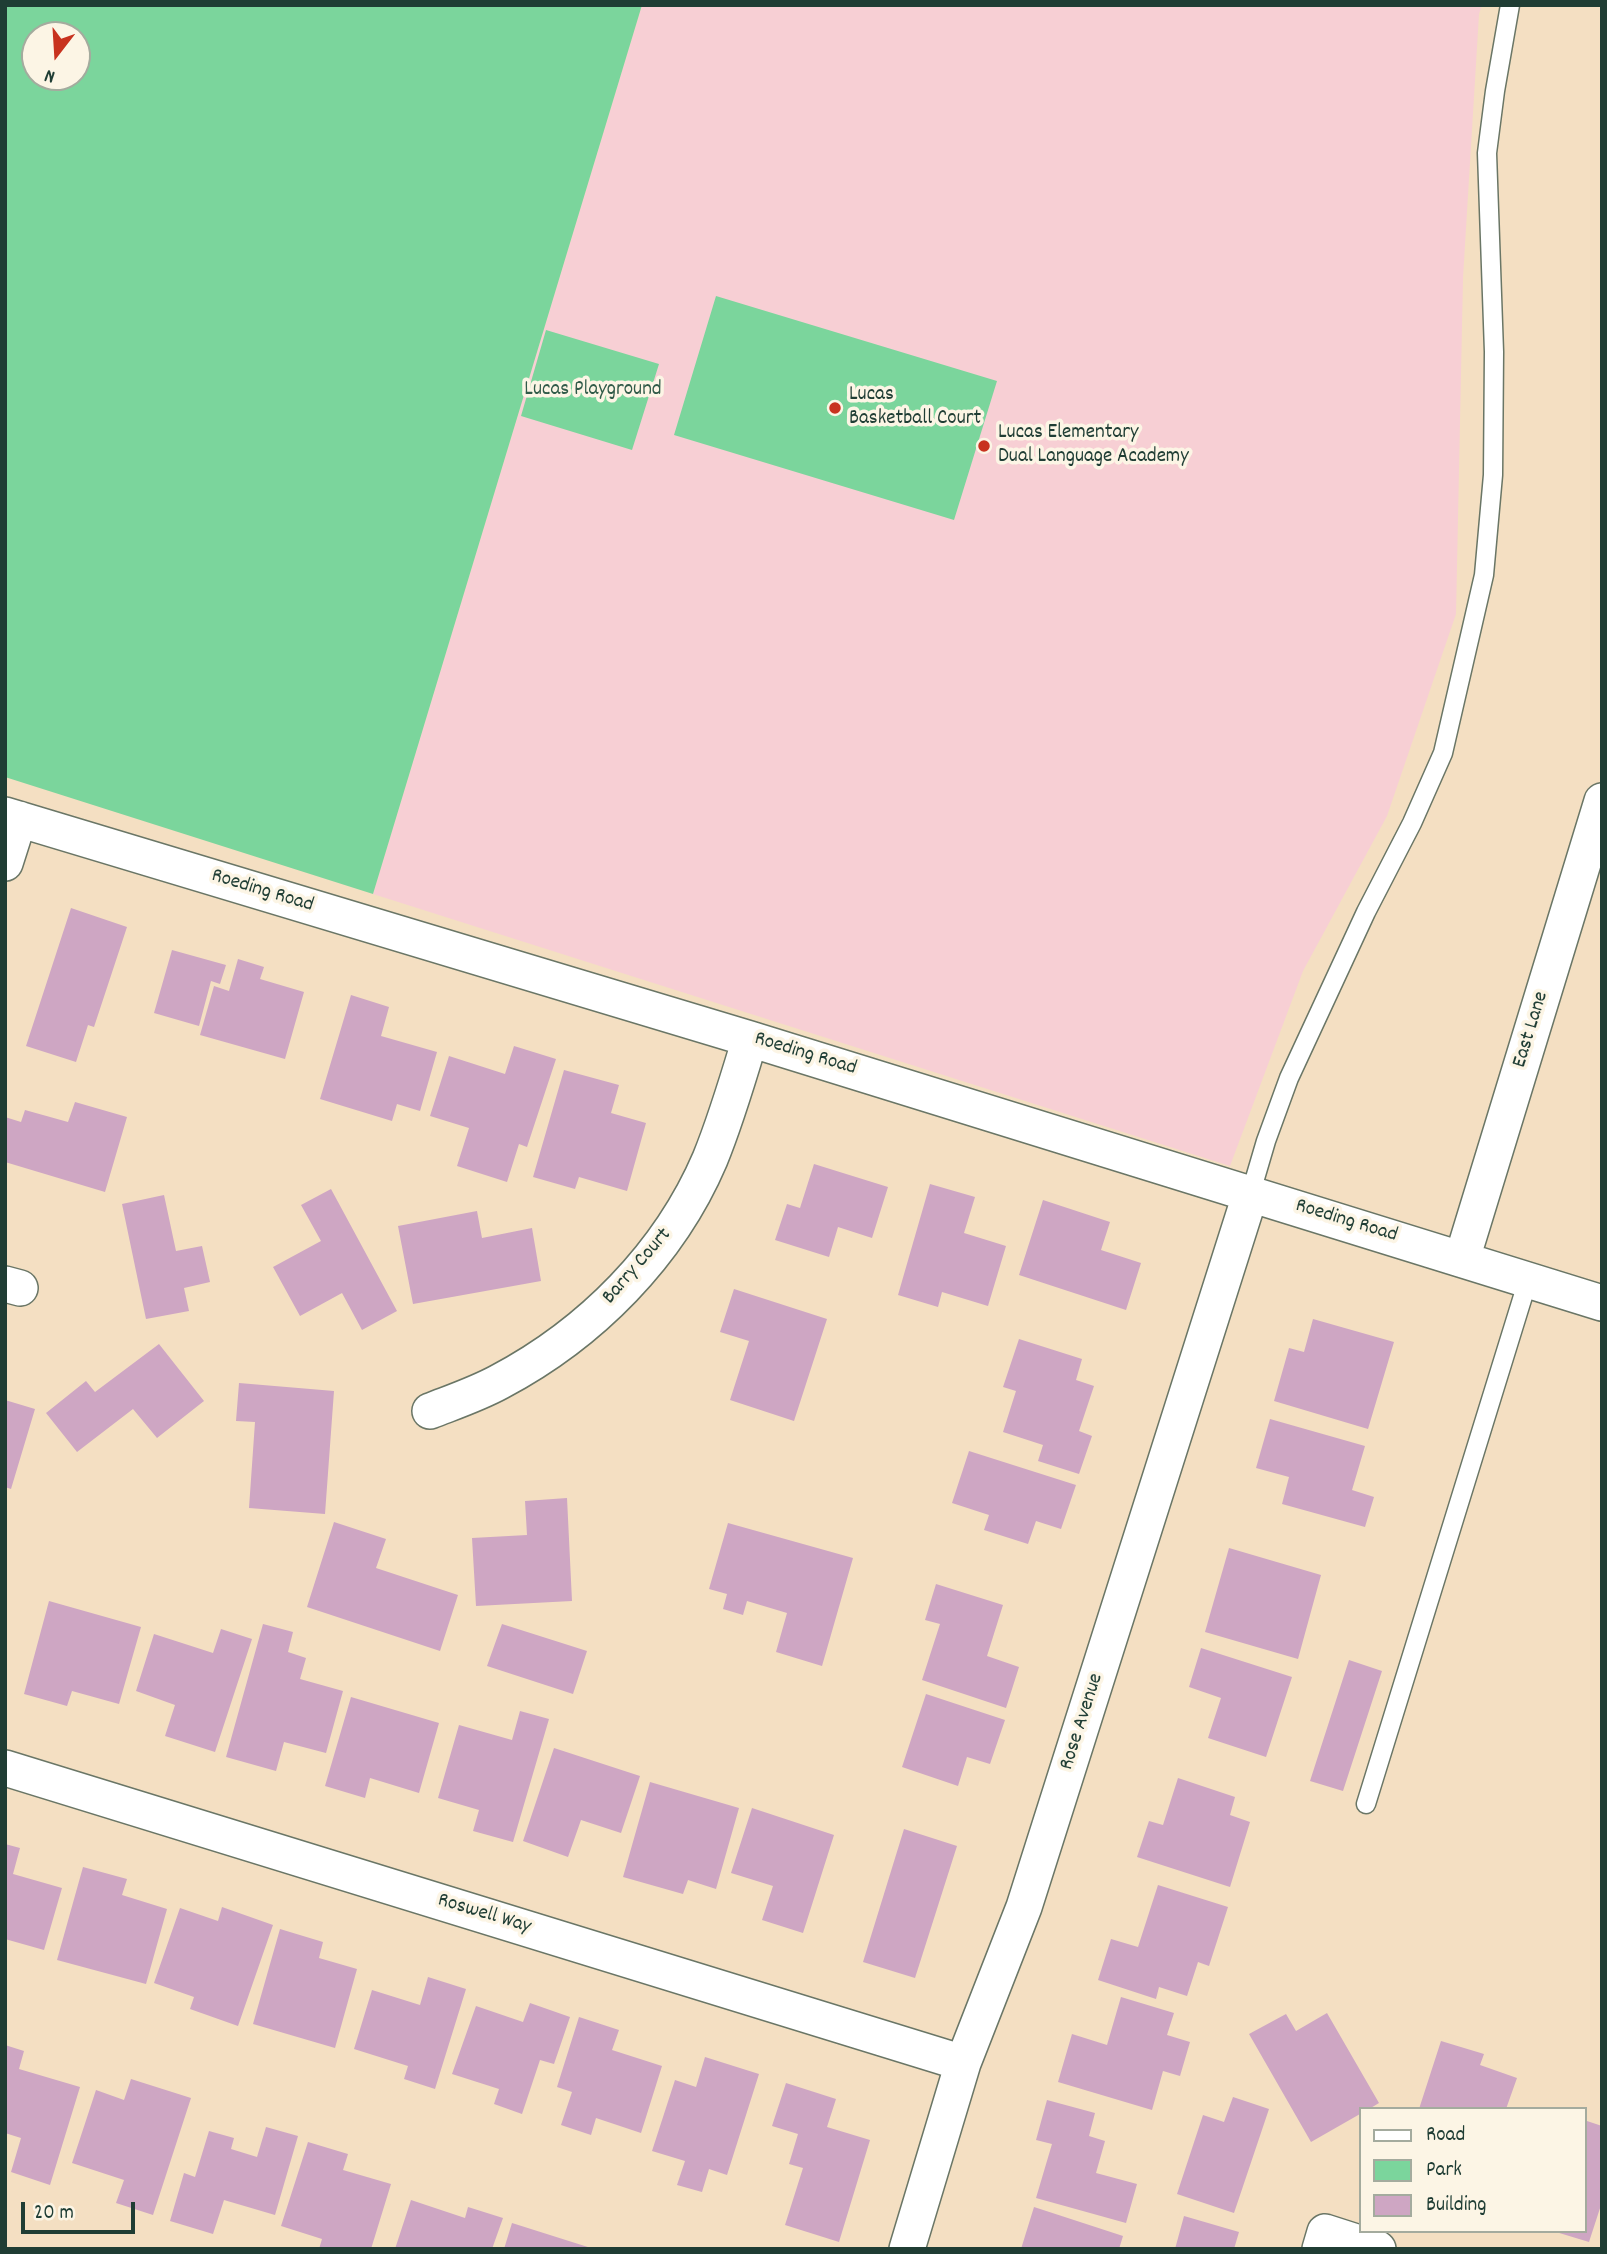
<!DOCTYPE html>
<html>
<head>
<meta charset="utf-8">
<style>
  body { margin:0 }
  #map { position:relative; width:1607px; height:2254px; overflow:hidden; background:#f4dfc2; font-family:Dekko,sans-serif }
  canvas { display:block }
  .frame { position:absolute; inset:0; border:7px solid #1f3d34; pointer-events:none }
  .legend { position:absolute; left:1359px; top:2107px; width:228px; height:126px; box-sizing:border-box; background:#fcf5e5; border:2px solid #a4ab9e; margin:0; padding:9px 12px; list-style:none; font-size:21px; color:#1f3d34 }
  .legend li { display:flex; align-items:center; gap:14px; height:35px }
  .legend b { width:35px; border:2px solid #a4ab9e }
  .north { position:absolute; left:21px; top:21px; width:70px; height:70px; box-sizing:border-box; background:#fcf5e5; border:2px solid #a4ab9e; border-radius:50%; rotate:197deg; font-size:19px; font-weight:700; line-height:28px; text-align:center; color:#1f3d34 }
  .north::after { content:''; display:block; margin:auto; width:24px; height:32px; background:#c8321e; clip-path:polygon(50% 0,100% 100%,50% 72%,0 100%) }
  .scale { position:absolute; left:21px; top:2202px; width:114px; height:32px; box-sizing:border-box; border:4px solid #1f3d34; border-top:0; padding-left:9px; font-size:21px; line-height:24px; white-space:nowrap; color:#1f3d34; -webkit-text-stroke:5px #fcf5e5; paint-order:stroke }
</style>
</head>
<body>
<div id="map">
<canvas width="1607" height="2254"></canvas>
<div class="frame"></div>
<ul class="legend">
<li><b style="height:9px;background:#fff"></b>Road</li>
<li><b style="height:19px;background:#7bd59c"></b>Park</li>
<li><b style="height:19px;background:#cea6c3"></b>Building</li>
</ul>
<div class="north">N</div>
<div class="scale">20 m</div>
</div>
<script>
const c = document.querySelector('canvas').getContext('2d');
c.lineJoin = 'round';
function paint(path, color) { c.fillStyle = color; c.fill(path, 'evenodd'); }
function trace(path, color, width, dash) { c.strokeStyle = color; c.lineWidth = width; c.lineCap = dash ? 'butt' : 'round'; c.setLineDash(dash || []); c.stroke(path); }
function drawText(font, color, halo, rows, align = 'center') {
  c.font = font + ' Dekko,sans-serif'; c.lineWidth = 7; c.setLineDash([]); c.textBaseline = 'middle'; c.strokeStyle = halo; c.fillStyle = color; for (const [text, x, y, turn = 0] of rows) {
    c.save(); c.translate(x, y); c.rotate((+turn || 0) * Math.PI / 180); c.textAlign = isNaN(turn) ? turn : align; if (halo) c.strokeText(text, 0, 0); c.fillText(text, 0, 0); c.restore();
  }
}
const built = new Path2D(`
  M642,5h840l-3,9 -16,264 -7,336 -69,202 -84,155 -73,195 -857,-272z`);
const green = new Path2D(`
  M5,5h637l-269,889 -368,-117zM35,35h42v42h-42z
  M716,296l281,85 -43,139 -280,-85z
  M546,330l113,34 -27,86 -111,-34z`);
const building = new Path2D(`
  M71,908l56,19 -33,100 -6,-2 -12,37 -50,-16z
  M172,950l54,15 -6,19 -9,-3 -12,45 -45,-13z
  M238,959l26,8 -4,12 44,13 -19,67 -85,-24 14,-49 15,5z
  M351,995l38,12 -8,29 56,16 -17,59 -23,-7 -5,17 -72,-22z
  M514,1046l42,13 -29,88 -8,-3 -12,38 -50,-16 12,-38 -39,-12 19,-60 56,18z
  M564,1070l55,15 -8,28 35,10 -19,68 -48,-14 -4,12 -42,-12z
  M75,1102l52,15 -22,75 -100,-30v-45l16,5 4,-12 43,12z
  M814,1164l74,23 -16,51 -34,-11 -9,30 -54,-17 12,-36 13,4z
  M930,1184l45,13 -11,36 42,13 -18,60 -46,-14 -4,15 -40,-12z
  M331,1189l66,122 -35,19 -20,-37 -42,23 -27,-49 48,-26 -20,-36z
  M164,1195l12,56 26,-5 8,36 -26,6 5,23 -43,8 -24,-115z
  M1043,1200l67,22 -9,28 40,13 -15,47 -107,-35z
  M477,1211l5,27 50,-10 9,53 -128,23 -15,-78z
  M734,1289l93,30 -33,102 -64,-21 19,-59 -29,-9z
  M1313,1319l81,23 -26,87 -94,-28 15,-53 15,4z
  M1019,1339l63,20 -6,21 18,6 -15,45 13,5 -13,38 -41,-13 5,-16 -40,-13 13,-41 -13,-4z
  M159,1344l45,57 -47,37 -24,-29 -56,43 -31,-39 40,-32 9,11z
  M239,1383l95,8 -9,123 -76,-6 6,-86 -19,-1z
  M5,1400l30,9 -24,80 -6,-2z
  M1270,1419l95,27 -13,44 22,7 -9,30 -83,-23 7,-27 -33,-9z
  M969,1451l107,34 -15,44 -25,-8 -8,23 -44,-14 5,-15 -37,-12z
  M567,1498l5,103 -96,5 -4,-68 55,-3 -2,-34z
  M334,1522l52,17 -10,29 82,27 -18,56 -133,-44z
  M728,1523l125,35 -31,108 -46,-14 11,-39 -40,-12 -4,14 -20,-6 4,-15 -18,-5z
  M1229,1548l92,27 -23,84 -93,-27z
  M936,1584l67,21 -16,51 32,11 -13,41 -84,-28 18,-56 -15,-4z
  M49,1601l92,26 -22,77 -47,-13 -5,15 -43,-12z
  M263,1624l30,8 -5,20 18,6 -6,21 43,12 -17,62 -42,-11 -8,29 -50,-14z
  M502,1624l85,27 -14,43 -86,-28z
  M221,1629l31,10 -37,113 -50,-16 10,-31 -39,-14 18,-57 59,19z
  M1201,1648l91,29 -26,80 -58,-19 13,-40 -32,-11z
  M1349,1660l33,11 -39,120 -33,-10z
  M926,1694l79,26 -15,44 -23,-7 -9,29 -56,-19z
  M351,1697l88,26 -20,70 -49,-15 -5,20 -40,-12z
  M520,1711l29,8 -36,123 -40,-11 6,-21 -41,-12 21,-73 53,15z
  M554,1748l86,28 -19,57 -40,-13 -13,37 -45,-16z
  M1178,1778l57,19 -5,18 20,7 -20,65 -93,-30 12,-36 14,4z
  M650,1782l89,26 -23,81 -28,-9 -5,14 -60,-17z
  M752,1808l82,27 -31,98 -41,-13 11,-34 -42,-13z
  M904,1829l53,17 -42,132 -52,-16z
  M5,1844l15,4 -7,26 49,14 -18,62 -39,-11z
  M83,1867l44,12 -5,16 45,14 -21,75 -89,-24z
  M1158,1885l70,22 -19,59 -11,-4 -11,34 -28,-9 -3,12 -58,-19 13,-41 27,8z
  M222,1907l51,18 -35,101 -48,-17 4,-12 -40,-14 26,-75 38,13z
  M280,1929l43,13 -4,16 38,11 -22,79 -82,-24z
  M428,1977l38,12 -31,100 -31,-10 4,-13 -54,-17 18,-59 48,15z
  M1121,1997l53,16 -7,22 23,7 -10,34 -17,-5 -11,39 -94,-28 14,-48 35,11z
  M530,2003l40,14 -16,47 -14,-4 -18,54 -28,-10 5,-15 -47,-15 24,-68 47,16z
  M1327,2013l52,90 -10,6h-9v5l-49,28 -62,-108 37,-20 10,17z
  M579,2017l40,13 -7,20 50,16 -21,67 -45,-15 -5,17 -30,-10 11,-33 -15,-5z
  M1441,2041l43,13 -4,11 37,13 -11,31h-87z
  M5,2045l19,6 -5,18 61,18 -30,98 -39,-13 10,-34 -16,-5z
  M705,2057l54,17 -32,101 -18,-6 -7,23 -25,-7 8,-24 -33,-10 23,-71 21,7z
  M131,2079l60,19 -38,117 -37,-12 8,-23 -52,-17 24,-73 28,10z
  M786,2083l50,16 -9,28 43,13 -31,102 -54,-17 18,-57 -14,-4 9,-30 -26,-8z
  M1233,2097l36,12 -35,104 -57,-19 26,-79 21,7z
  M1047,2100l48,13 -6,23 16,5 -9,32 41,11 -11,39 -90,-25 16,-54 -16,-4z
  M1584,2120l18,6v76l-13,40 -33,-10 28,-1z
  M266,2127l32,9 -23,79 -51,-15 -11,34 -43,-13 14,-48 11,4 14,-46 25,7 -3,11 26,8z
  M308,2142l40,12 -5,16 48,14 -20,65h-52l3,-10 -41,-13z
  M411,2200l54,18 3,-11 35,11 -11,31h-97z
  M1034,2207l89,29 -4,13h-98z
  M1184,2216l55,16 -5,17h-59z
  M512,2223l79,25v1h-87z`);
const lane = new Path2D(`
  M1251,1192l15,-51 23,-63 77,-166 46,-89 31,-70 41,-178 9,-100 1,-123 -7,-199 8,-62 15,-86
  M1366,1804l162,-524`);
const street = new Path2D(`
  M5,815l745,224 852,264
  M5,863l14,-44
  M1462,1259l140,-458
  M5,1284l15,4
  M430,1411c23,-9 47,-17 69,-29 91,-48 170,-127 211,-223 16,-39 28,-80 40,-120
  M5,1768l958,295
  M907,2249l56,-186 61,-156 227,-715
  M1320,2249l5,-17 53,17`);
const markers = [
  [835,408,7,"#c8321e"],
  [984,446,7,"#c8321e"]
];
const parkNames = [
  ["Lucas Playground",593,391]
];
const poiNames = [
  ["Lucas",849,396],
  ["Basketball Court",849,420],
  ["Lucas Elementary",998,434],
  ["Dual Language Academy",998,458]
];
const streetNames = [
  ["Roeding Road",262,892,17],
  ["East Lane",1532,1030,-73],
  ["Roeding Road",805,1055,17],
  ["Roeding Road",1346,1222,17],
  ["Barry Court",638,1267,-49],
  ["Rose Avenue",1083,1722,-72],
  ["Roswell Way",484,1915,17]
];
paint(built, '#f7cfd4');
paint(green, '#7bd59c');
paint(building, '#cea6c3');
trace(lane, '#6a7666', 21);
trace(street, '#6a7666', 38);
trace(lane, '#fff', 18);
trace(street, '#fff', 35);
for (const [x, y, r, color] of markers) { const dot = new Path2D(); dot.arc(x, y, r, 0, 2 * Math.PI); c.fillStyle = color; c.fill(dot); trace(dot, '#fcf5e5', 2.5); }
drawText('21px', '#315b49', '#fcf5e5', parkNames);
drawText('21px', '#1f3d34', '#fcf5e5', poiNames, 'left');
drawText('21px', '#1f3d34', '#fcf5e5', streetNames);
</script>
</body>
</html>
